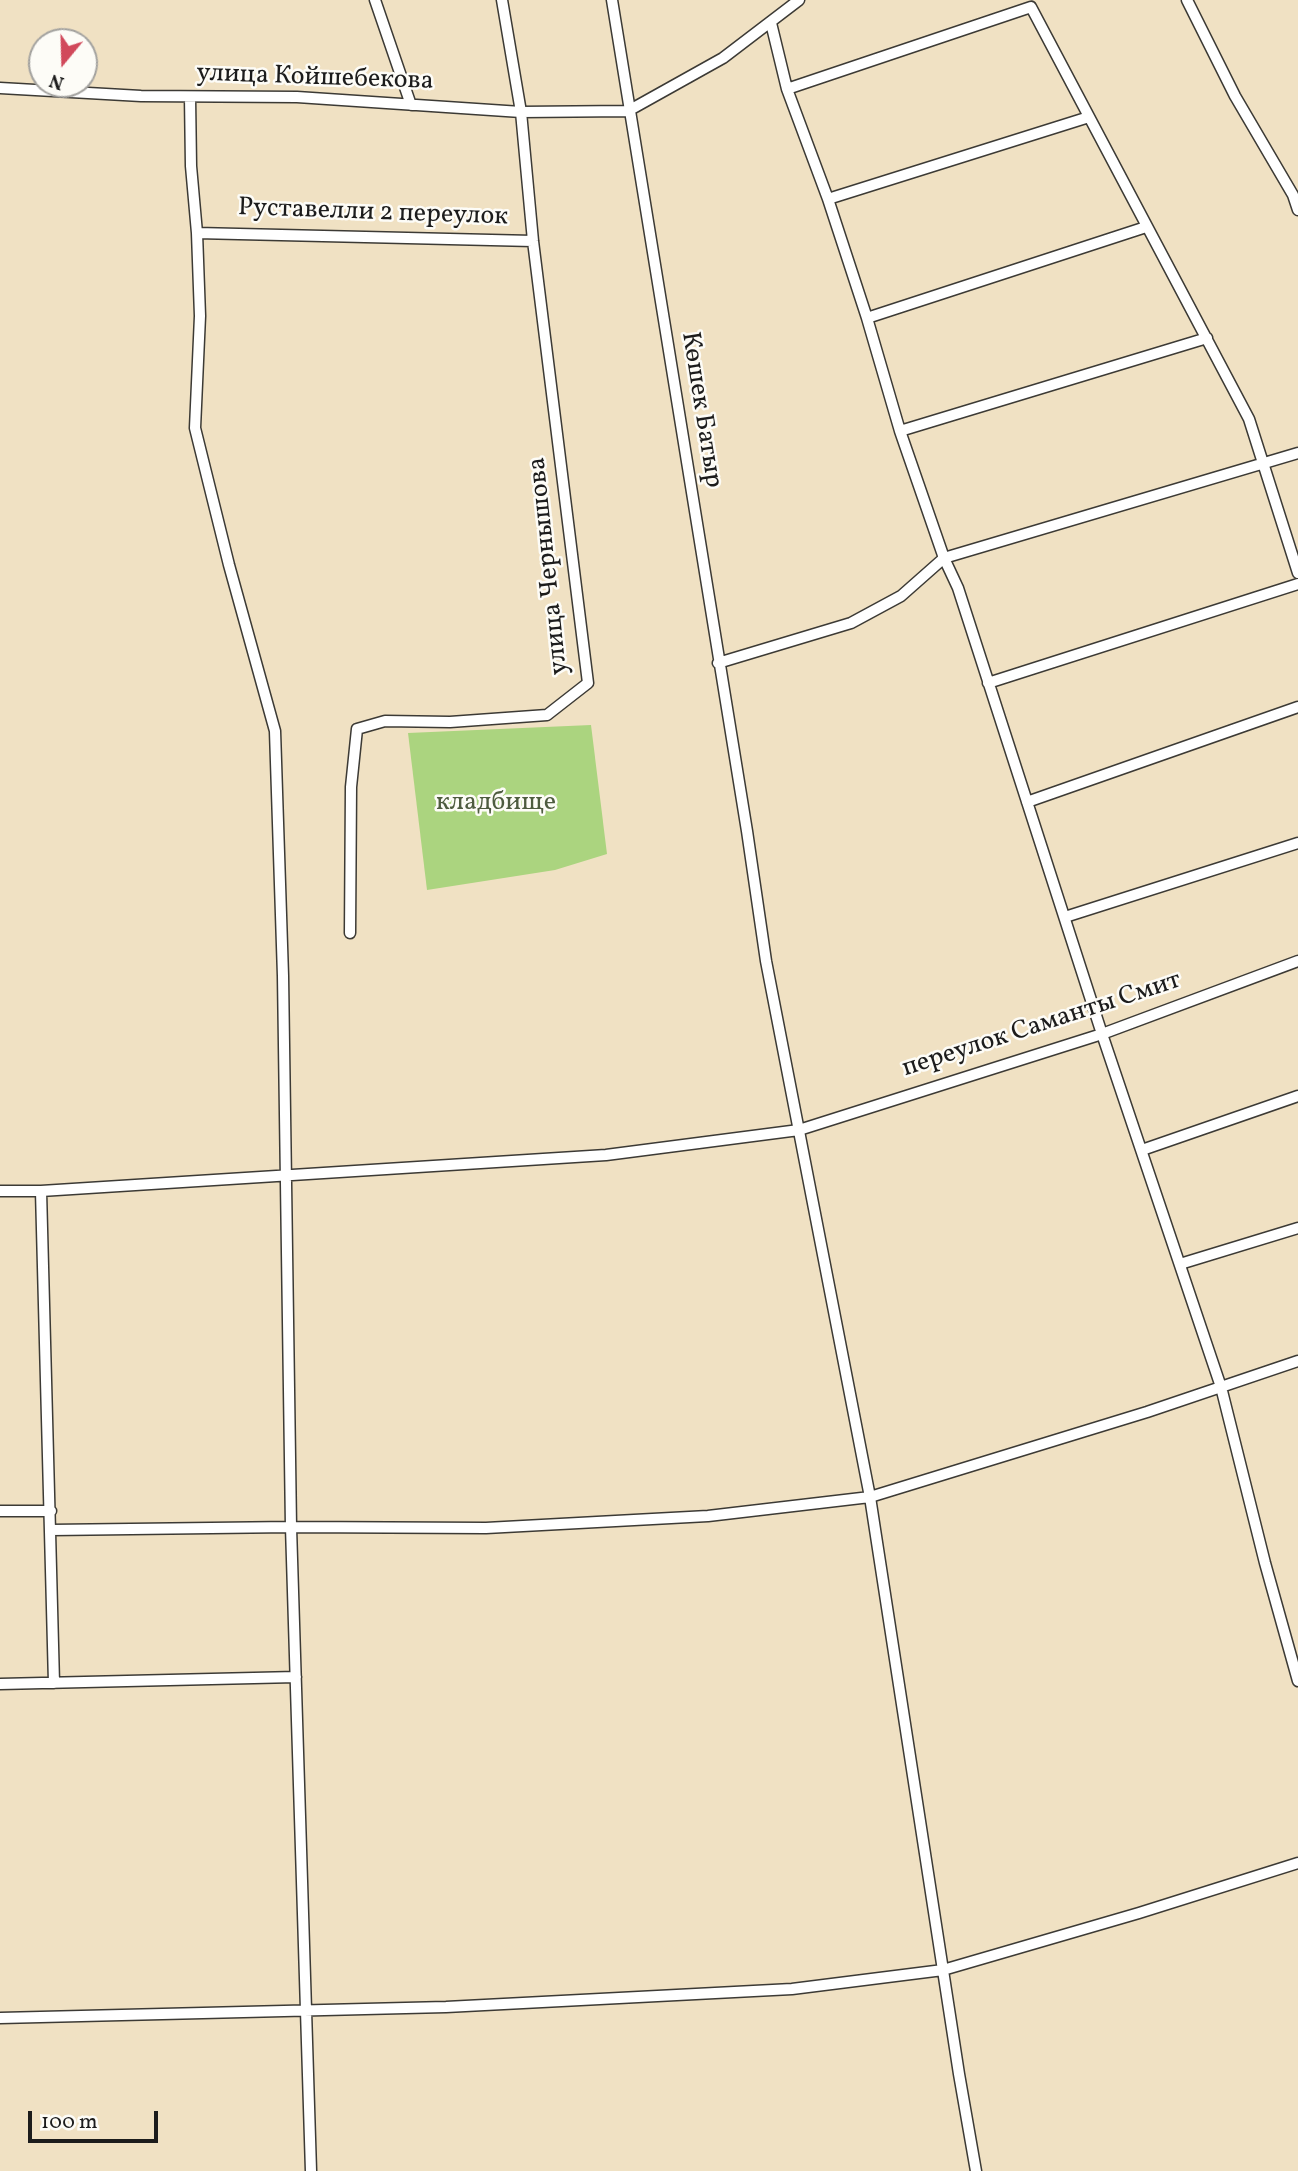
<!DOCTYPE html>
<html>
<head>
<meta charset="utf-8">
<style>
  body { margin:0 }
  #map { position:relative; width:1298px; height:2171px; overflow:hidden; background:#f0e1c3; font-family:Vollkorn,serif }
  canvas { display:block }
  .north { position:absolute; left:28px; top:28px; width:70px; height:70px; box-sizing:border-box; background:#fdfcf7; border:2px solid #a3a29f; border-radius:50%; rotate:199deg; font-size:19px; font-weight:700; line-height:28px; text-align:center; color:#1c1c1c }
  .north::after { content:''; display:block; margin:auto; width:24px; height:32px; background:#d1495b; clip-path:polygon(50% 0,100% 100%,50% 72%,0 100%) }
  .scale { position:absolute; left:28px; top:2111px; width:130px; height:32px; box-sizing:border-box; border:4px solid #1c1c1c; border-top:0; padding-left:9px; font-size:21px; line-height:24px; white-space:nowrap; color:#1c1c1c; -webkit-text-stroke:5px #fdfcf7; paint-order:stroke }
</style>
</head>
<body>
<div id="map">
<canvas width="1298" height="2171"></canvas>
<div class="north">N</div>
<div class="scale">100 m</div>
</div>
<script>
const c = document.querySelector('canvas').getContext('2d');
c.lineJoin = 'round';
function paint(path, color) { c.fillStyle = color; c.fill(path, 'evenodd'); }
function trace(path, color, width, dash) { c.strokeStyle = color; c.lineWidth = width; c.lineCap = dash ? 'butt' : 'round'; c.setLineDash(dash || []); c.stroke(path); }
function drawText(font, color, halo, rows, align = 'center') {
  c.font = font + ' Vollkorn,serif'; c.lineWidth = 5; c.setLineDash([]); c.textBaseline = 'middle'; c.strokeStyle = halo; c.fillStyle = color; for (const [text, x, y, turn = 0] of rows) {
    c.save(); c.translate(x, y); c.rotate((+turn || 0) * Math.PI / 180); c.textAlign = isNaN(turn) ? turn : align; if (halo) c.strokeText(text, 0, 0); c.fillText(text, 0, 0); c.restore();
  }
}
const green = new Path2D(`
  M591,725l16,129 -52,16 -128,20 -19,-157z`);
const minor = new Path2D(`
  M375,0l36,105
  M612,0l135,831 19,130 104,536 89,577 17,97
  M1187,0l48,96 58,99 5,15
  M771,23l16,66
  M0,88l141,8 156,1 224,15 107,-1 95,-53 76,-58
  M190,97l1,69 6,67 3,83 -5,112 34,137 46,166 8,245 8,551 20,644
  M828,199l261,-82
  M197,233l336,8
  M867,318l279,-91
  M900,431l307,-93
  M1298,573l-49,-154 -218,-412 -244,82 41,110 39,119 33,113 44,127 14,30 144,446 119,353 44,176 33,118
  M718,663l133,-40 50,-27 43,-38 354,-105
  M988,683l310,-99
  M1027,802l271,-95
  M1065,917l233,-74
  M350,933l1,-146 6,-58 28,-8 65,1 97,-7 41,-32 -55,-442 -12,-129 -19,-112
  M1142,1150l156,-54
  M0,1191h41l565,-36 193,-25 303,-96 196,-73
  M41,1191l13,492
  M1180,1264l118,-36
  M0,1511h51
  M51,1530l240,-3 195,1 222,-12 162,-19 277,-85 151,-51
  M0,1684l296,-7
  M0,2018l446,-11 346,-18 151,-19 196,-57 159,-50`);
const streetNames = [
  ["улица Койшебекова",315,79,2],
  ["Руставелли 2 переулок",373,214,2],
  ["Көшек Батыр",700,410,81],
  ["улица Чернышова",550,566,-96],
  ["переулок Саманты Смит",1042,1026,-18]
];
const parkNames = [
  ["кладбище",496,804]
];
paint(green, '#abd47f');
trace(minor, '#3c3a35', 13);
trace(minor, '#fff', 10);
drawText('26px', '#1c1c1c', '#fdfcf7', streetNames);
drawText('26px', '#4e5c3f', '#fdfcf7', parkNames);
</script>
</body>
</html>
